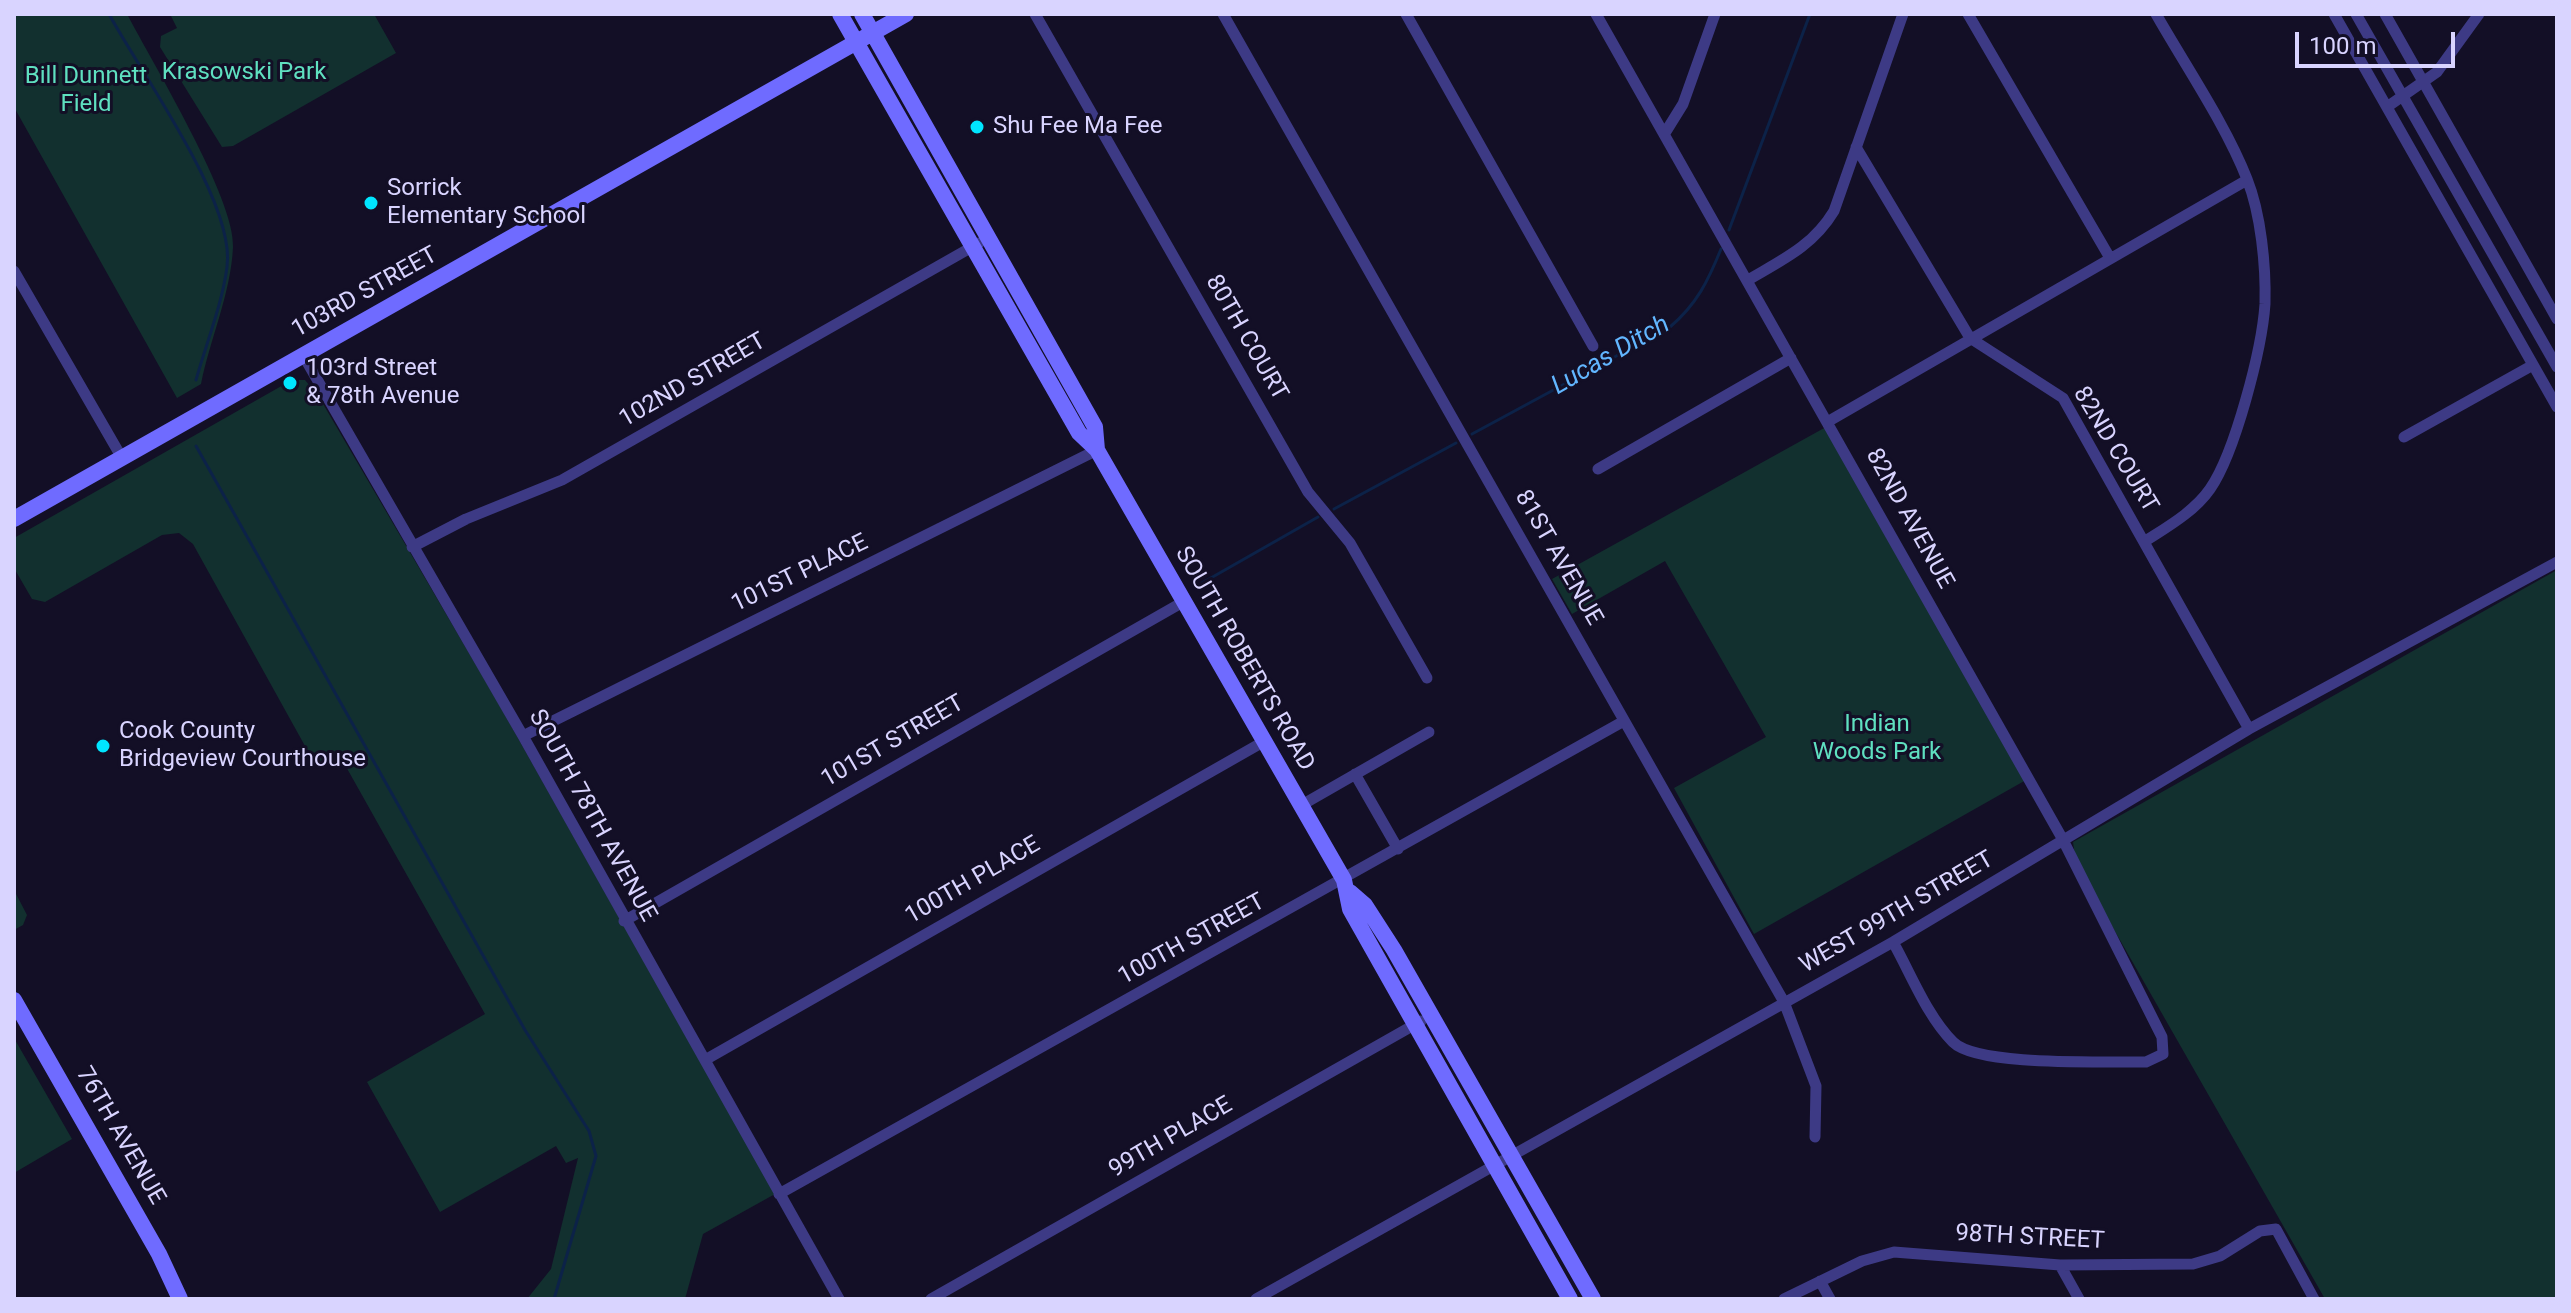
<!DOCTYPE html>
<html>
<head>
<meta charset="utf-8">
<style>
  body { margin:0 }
  #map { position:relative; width:2571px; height:1313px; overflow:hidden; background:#130f26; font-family:Roboto,sans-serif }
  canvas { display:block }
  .frame { position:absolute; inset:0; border:16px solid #d9d4ff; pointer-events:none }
  .scale { position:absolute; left:2295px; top:32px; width:160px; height:36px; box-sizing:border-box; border:4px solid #d9d4ff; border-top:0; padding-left:10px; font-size:24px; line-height:28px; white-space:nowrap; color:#d9d4ff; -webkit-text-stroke:6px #130f26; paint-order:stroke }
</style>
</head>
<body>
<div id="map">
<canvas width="2571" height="1313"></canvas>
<div class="frame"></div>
<div class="scale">100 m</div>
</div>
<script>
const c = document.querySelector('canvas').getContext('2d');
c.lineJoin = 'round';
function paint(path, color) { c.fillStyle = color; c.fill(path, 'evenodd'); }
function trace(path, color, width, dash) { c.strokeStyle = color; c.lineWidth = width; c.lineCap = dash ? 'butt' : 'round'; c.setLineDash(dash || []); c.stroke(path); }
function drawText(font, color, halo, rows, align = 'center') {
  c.font = font + ' Roboto,sans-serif'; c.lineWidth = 6; c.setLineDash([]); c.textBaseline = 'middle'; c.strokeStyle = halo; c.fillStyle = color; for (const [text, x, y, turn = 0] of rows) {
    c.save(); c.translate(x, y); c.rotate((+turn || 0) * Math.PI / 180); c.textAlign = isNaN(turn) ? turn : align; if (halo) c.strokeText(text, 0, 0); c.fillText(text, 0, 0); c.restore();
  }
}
const green = new Path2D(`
  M14,14h113c25,48 109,186 106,233 -2,46 -23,92 -32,137l-24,14 -163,-291z
  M170,14h204l22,39 -163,93 -11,1 -62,-100 1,-11 16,-8z
  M292,380h13l14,17 178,304 278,493 -72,40 -18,65h-158l24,-30 27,-111 -12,5 -10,-17 -116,66 -73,-130 118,-68 -145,-258 -17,10 -3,-4 -5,2 -122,-220 -14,-11 -17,2 -117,67 -13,-3 -18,-31v-30z
  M1826,427l200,353 -272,154 -80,-146 92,-51 -101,-176 -93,53 -20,-35z
  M2557,570v729h-232l-249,-436 -3,-21z
  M14,890l13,25 -4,10 -9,5z
  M14,1038l58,101 -58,34z`);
const stream = new Path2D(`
  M109,14c33,61 127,189 118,253 -5,38 -21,77 -31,113
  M1729,230l81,-216
  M1472,434l198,-107c27,-23 38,-46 51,-78
  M196,446l329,584 64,101 7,25 -42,143
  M1334,509l122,-66
  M1202,583l116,-66`);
const street = new Path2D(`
  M1035,14l273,478 42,51 77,135
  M1223,14l561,988 32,84 -1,51
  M1406,14l187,332
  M1596,14l466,824 100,199 1,17 -17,8c-39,-1 -168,5 -193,-20 -26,-26 -42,-68 -60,-100
  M1968,14l142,244
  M2334,14l223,393
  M2356,14l201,353
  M2385,14l172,305
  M2387,107l50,-35 42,-58
  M1665,133l18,-29 32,-90
  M1856,147l114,191 93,60 186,331
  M14,271l108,187
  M1748,280c34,-20 65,-34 86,-69l69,-197
  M303,355l220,381 316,563
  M1829,421l418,-241
  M2404,437l129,-72
  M1598,469l193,-111
  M2144,542c23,-15 50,-30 66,-53 25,-36 52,-140 55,-185 1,-38 -4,-90 -18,-125 -21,-54 -62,-114 -91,-165
  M412,547l54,-28 96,-39 417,-237
  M523,736l574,-286
  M1355,774l43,75
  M1300,806l129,-74
  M624,921l559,-319
  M705,1060l558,-318
  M779,1194l845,-473
  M2060,1265l19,34
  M1820,1281l10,18
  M931,1299l490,-278
  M1256,1299l637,-357 356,-213 308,-167
  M1784,1299l78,-38 32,-9 166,13 133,-1 27,-8 40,-25 16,-2 38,70`);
const secondary = new Path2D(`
  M840,14l239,419 18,17 247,430 6,29 220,390
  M862,14l233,413 2,23
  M14,519l892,-505
  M1350,892l15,13 29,45 199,349
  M14,1000l145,254 21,45`);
const markers = [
  [977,127,8,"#00e5ff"],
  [371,203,8,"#00e5ff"],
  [290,383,8,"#00e5ff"],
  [103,746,8,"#00e5ff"]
];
const parkNames = [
  ["Krasowski Park",244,73],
  ["Bill Dunnett",86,77],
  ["Field",86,105],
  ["Indian",1877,725],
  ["Woods Park",1877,753]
];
const poiNames = [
  ["Shu Fee Ma Fee",993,127],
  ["Sorrick",387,189],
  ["Elementary School",387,217],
  ["103rd Street",306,369],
  ["& 78th Avenue",306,397],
  ["Cook County",119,732],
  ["Bridgeview Courthouse",119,760]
];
const streetNames = [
  ["103RD STREET",365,293,-29],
  ["80TH COURT",1246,338,60],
  ["102ND STREET",693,381,-30],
  ["82ND COURT",2115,450,59],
  ["82ND AVENUE",1909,519,61],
  ["81ST AVENUE",1558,558,60],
  ["101ST PLACE",800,574,-26],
  ["SOUTH ROBERTS ROAD",1244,659,60],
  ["101ST STREET",893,742,-30],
  ["SOUTH 78TH AVENUE",592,816,61],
  ["100TH PLACE",973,881,-30],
  ["WEST 99TH STREET",1897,913,-30],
  ["100TH STREET",1192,940,-29],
  ["76TH AVENUE",120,1136,60],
  ["99TH PLACE",1171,1138,-30],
  ["98TH STREET",2030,1238,3]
];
const waterNames = [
  ["Lucas Ditch",1611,356,-30]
];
paint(green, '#12302f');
trace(stream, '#0c2248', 3);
trace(street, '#3d3a85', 11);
trace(secondary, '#6f6bff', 16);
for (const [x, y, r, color] of markers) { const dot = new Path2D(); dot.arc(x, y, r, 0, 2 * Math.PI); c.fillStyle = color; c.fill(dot); trace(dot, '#130f26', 3); }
drawText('24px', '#5fe0c0', '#130f26', parkNames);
drawText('24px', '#d9d4ff', '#130f26', poiNames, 'left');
drawText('24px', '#d9d4ff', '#130f26', streetNames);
drawText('italic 26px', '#62b6ff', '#130f26', waterNames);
</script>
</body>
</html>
